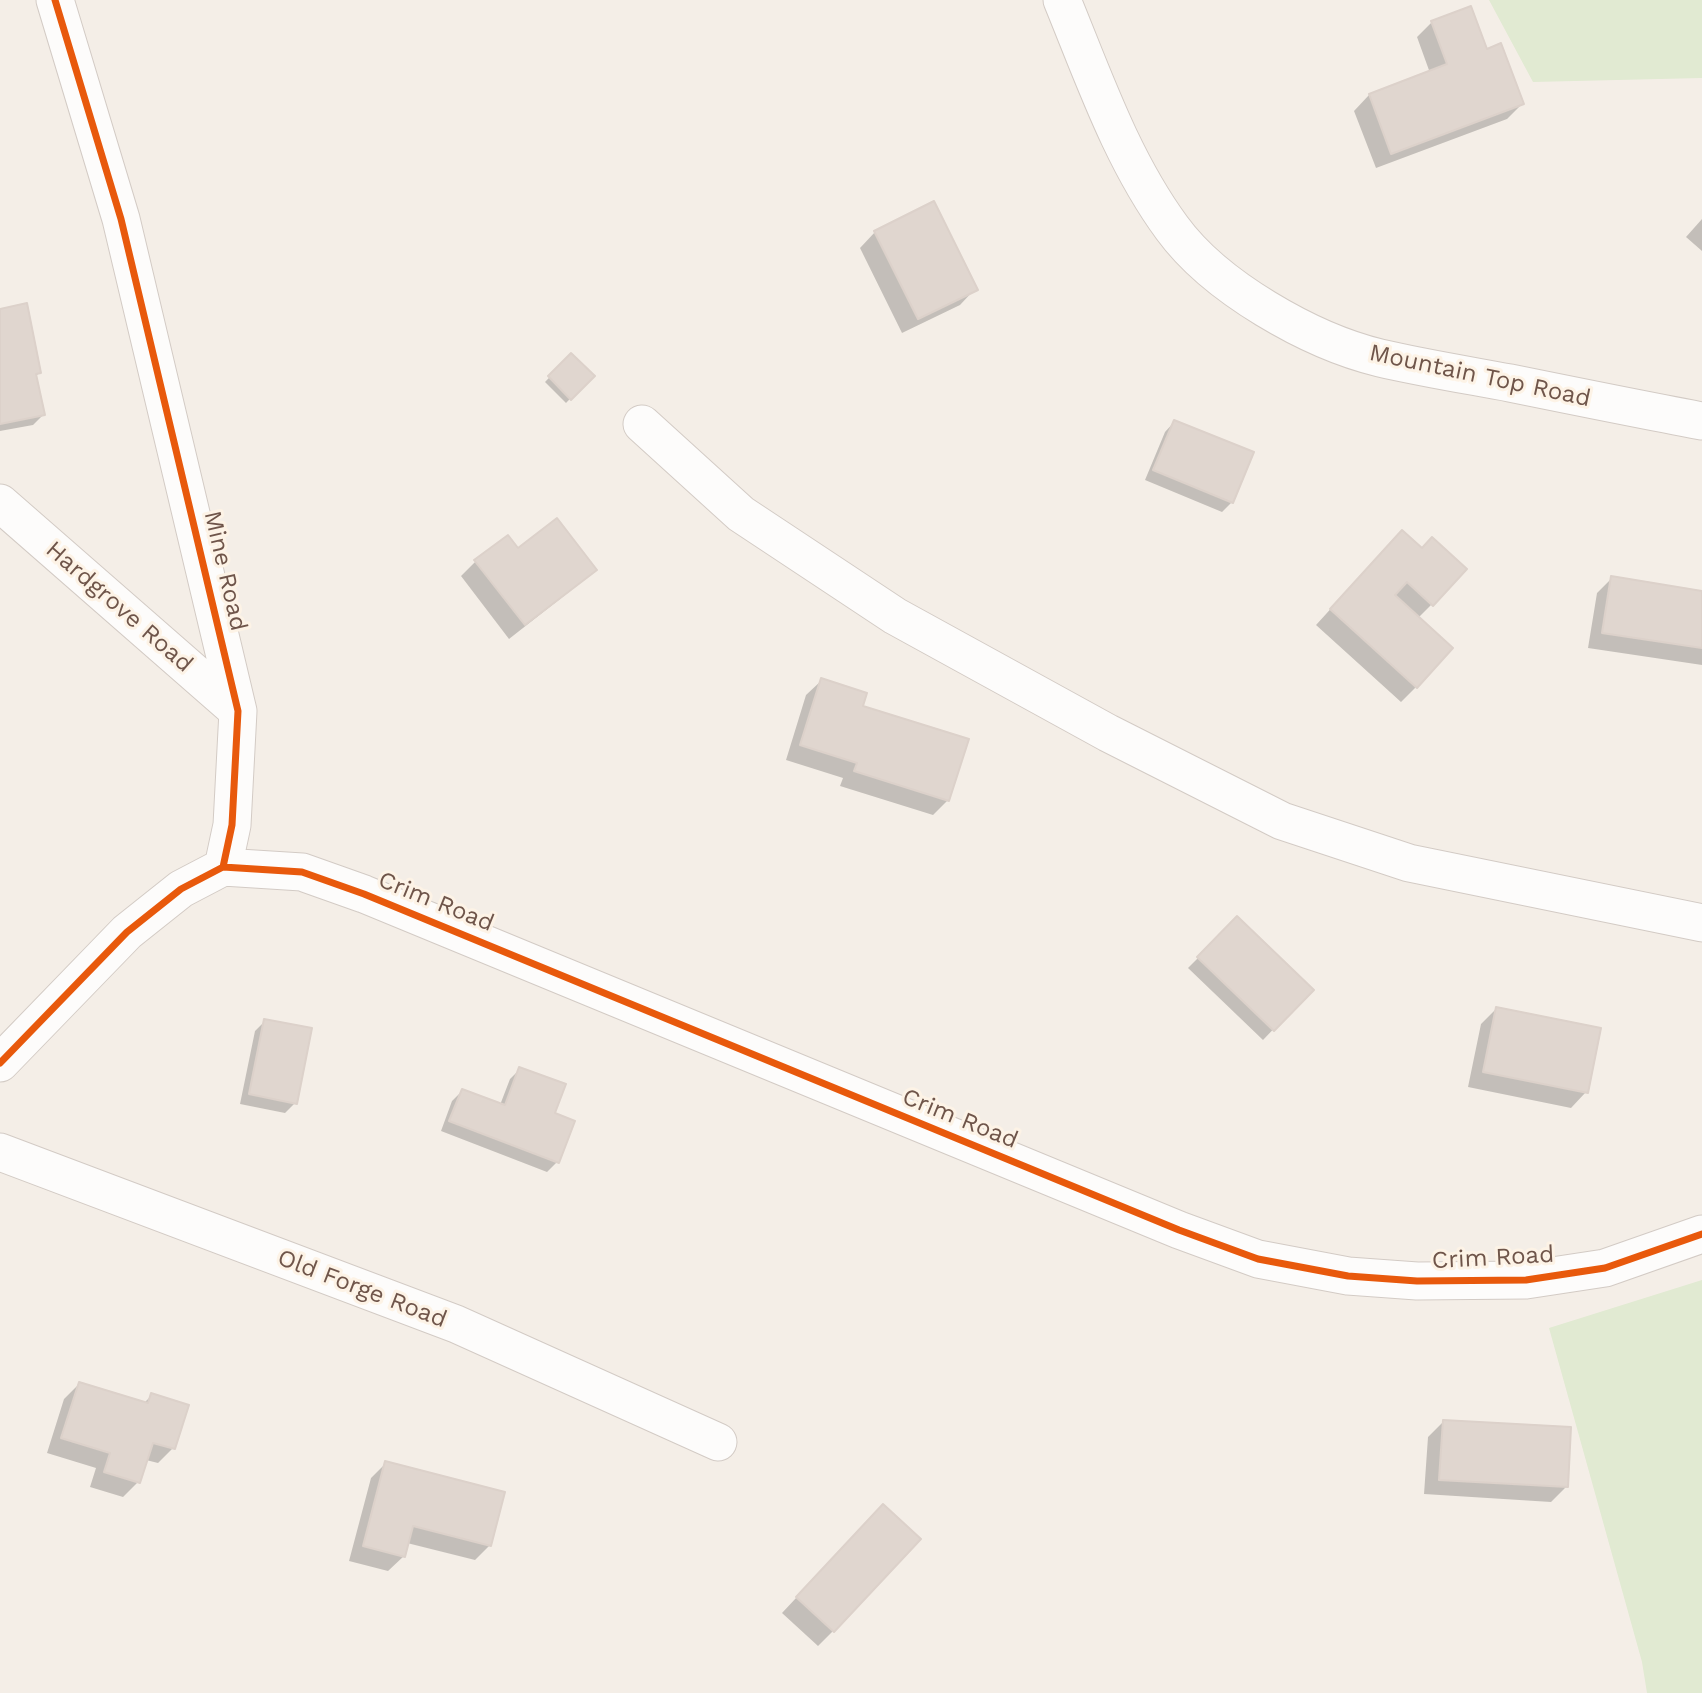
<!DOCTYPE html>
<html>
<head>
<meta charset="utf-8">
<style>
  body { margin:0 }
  canvas { display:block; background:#f4eee7 }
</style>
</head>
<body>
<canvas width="1702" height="1693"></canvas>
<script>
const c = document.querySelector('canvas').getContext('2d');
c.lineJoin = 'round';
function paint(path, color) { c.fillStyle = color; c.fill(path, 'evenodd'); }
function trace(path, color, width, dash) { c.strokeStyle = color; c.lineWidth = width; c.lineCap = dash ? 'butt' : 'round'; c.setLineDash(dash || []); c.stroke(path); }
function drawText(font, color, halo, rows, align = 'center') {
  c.font = font + ' "Work Sans",sans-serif'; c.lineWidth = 6; c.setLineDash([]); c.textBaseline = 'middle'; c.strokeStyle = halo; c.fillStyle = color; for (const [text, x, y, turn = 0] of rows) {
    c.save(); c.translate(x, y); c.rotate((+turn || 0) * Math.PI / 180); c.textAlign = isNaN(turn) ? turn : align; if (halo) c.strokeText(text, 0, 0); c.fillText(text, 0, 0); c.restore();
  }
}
const green = new Path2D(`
  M1489,0h213v78l-169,4z
  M1702,1280v413h-55l-5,-31 -93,-334z`);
const shadow = new Path2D(`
  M1432,22l54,29 36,53 -15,15 -131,49 -22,-57 15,-16 61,-22 -13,-36z
  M1702,219v32l-16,-14z
  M875,232l100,57 -15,16 -58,28 -42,-85z
  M0,310l39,63 -4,4 8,38 -10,10 -33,6z
  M571,355l21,21 -26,27 -21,-21z
  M1174,422l58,80 -10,10 -77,-32 20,-48z
  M1387,547l45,57 -14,14 -2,69 -15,15 -85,-77z
  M518,550l76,19 -15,15 -70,55 -48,-63 15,-15z
  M1612,578l90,14v73l-114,-17 9,-55z
  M822,680l39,27 87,93 -15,15 -93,-29 3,-8 -57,-18 20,-65z
  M1237,919l74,71 -48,50 -75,-72z
  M1496,1009l90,83 -15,16 -103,-21 13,-63z
  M265,1021l30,82 -10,10 -45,-9 15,-73z
  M520,1069l33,46 4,47 -10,10 -106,-41 11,-30 10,-10 38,14 10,-26z
  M79,1384l64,20 9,-9 21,53 -15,15 -12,-3 -8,22 -15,15 -33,-10 6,-19 -49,-15 17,-54z
  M1443,1422l123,65 -15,15 -127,-8 4,-57z
  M386,1463l104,82 -15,15 -68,-17 -3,13 -16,15 -39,-10 22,-83z
  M868,1521l-35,110 -15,15 -36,-33z`);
const building = new Path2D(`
  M1471,6l16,43 14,-6 23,61 -133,50 -22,-60 78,-30 -16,-43z
  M934,201l44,89 -60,29 -44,-88z
  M27,303l14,70 -5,1 9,41 -45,9v-115z
  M571,353l24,23 -24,24 -23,-24z
  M1174,420l80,32 -21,51 -80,-33z
  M557,518l40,52 -72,55 -51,-65 34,-25 10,13z
  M1402,530l20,18 10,-11 35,32 -34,37 -26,-24 -12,13 58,53 -36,40 -87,-79z
  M1611,576l91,15v57l-100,-15z
  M821,678l46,15 -4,13 106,33 -20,62 -95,-30 3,-8 -57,-18z
  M1237,916l77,74 -40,41 -77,-74z
  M1496,1007l105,21 -13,65 -105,-21z
  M264,1019l48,9 -15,76 -48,-10z
  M519,1067l47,17 -11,29 20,8 -16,42 -110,-42 13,-32 43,16z
  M79,1382l69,21 3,-10 38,12 -14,44 -22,-6 -13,40 -36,-11 6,-19 -49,-15z
  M1443,1420l128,7 -3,60 -129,-7z
  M385,1461l120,31 -14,54 -78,-20 -8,31 -42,-11z
  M883,1504l38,35 -87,93 -38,-35z`);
const minor = new Path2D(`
  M1062,0c32,78 60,160 110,228 43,59 138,113 208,130 43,10 87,17 130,25 64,13 128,26 192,38
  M642,424l99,90 154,102 213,117 174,88 127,42 293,60
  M0,503l238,208
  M223,867l79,5 62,22 815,336 79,29 90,17 69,5 109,-1 79,-12 97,-34
  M0,1063l127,-131 54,-43 42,-22 9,-42 6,-114 -117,-492 -66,-219
  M0,1152l456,172 262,118`);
const cycleway = new Path2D(`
  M223,867l79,5 62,22 815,336 79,29 90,17 69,5 109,-1 79,-12 97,-34
  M0,1063l127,-131 54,-43 42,-22 9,-42 6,-114 -117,-492 -66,-219`);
const streetNames = [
  ["Mountain Top Road",1480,376,12],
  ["Mine Road",225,571,77],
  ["Hardgrove Road",119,607,41],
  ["Crim Road",436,902,22],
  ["Crim Road",960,1119,22],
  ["Crim Road",1493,1258,-3],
  ["Old Forge Road",362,1289,21]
];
paint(green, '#e1ead2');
paint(shadow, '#0003');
paint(building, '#e0d6cf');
trace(building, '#dcd1ca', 2);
trace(minor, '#d3cbc5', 39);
trace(minor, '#fdfcfb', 37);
trace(cycleway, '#e8590c', 7);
drawText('24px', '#6f554a', '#fdf3e6', streetNames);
</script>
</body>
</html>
